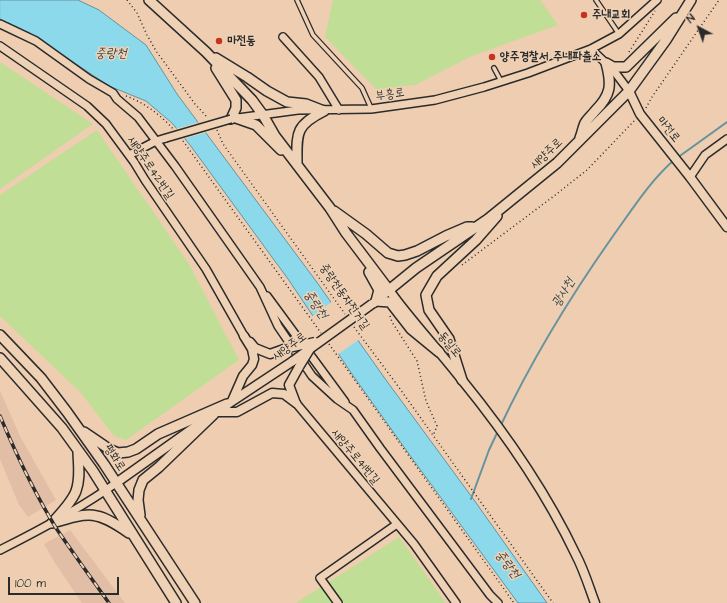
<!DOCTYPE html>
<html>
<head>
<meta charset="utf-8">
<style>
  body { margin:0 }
  #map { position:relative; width:727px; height:603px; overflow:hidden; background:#efcdb1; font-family:"Architects Daughter",sans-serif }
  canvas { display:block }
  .north { position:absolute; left:679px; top:8px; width:40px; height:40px; -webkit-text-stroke:3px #efd2b5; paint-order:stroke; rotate:319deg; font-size:11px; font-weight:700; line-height:16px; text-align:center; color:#2b2b2b }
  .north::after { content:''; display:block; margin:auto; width:14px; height:18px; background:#2b2b2b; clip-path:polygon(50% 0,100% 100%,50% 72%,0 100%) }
  .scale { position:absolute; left:8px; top:577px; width:111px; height:18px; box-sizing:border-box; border:2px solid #2b2b2b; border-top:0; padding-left:5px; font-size:12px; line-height:14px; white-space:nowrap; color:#2b2b2b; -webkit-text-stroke:3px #efd2b5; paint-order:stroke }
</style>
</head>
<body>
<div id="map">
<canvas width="727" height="603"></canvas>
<div class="north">N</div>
<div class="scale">100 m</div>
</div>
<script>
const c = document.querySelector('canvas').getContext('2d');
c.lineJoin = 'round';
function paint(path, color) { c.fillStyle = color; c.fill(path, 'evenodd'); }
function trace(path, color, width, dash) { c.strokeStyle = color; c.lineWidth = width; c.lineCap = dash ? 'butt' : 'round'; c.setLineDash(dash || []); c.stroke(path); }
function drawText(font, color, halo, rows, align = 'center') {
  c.font = font + ' "Architects Daughter","Poor Story",sans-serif'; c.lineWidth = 3; c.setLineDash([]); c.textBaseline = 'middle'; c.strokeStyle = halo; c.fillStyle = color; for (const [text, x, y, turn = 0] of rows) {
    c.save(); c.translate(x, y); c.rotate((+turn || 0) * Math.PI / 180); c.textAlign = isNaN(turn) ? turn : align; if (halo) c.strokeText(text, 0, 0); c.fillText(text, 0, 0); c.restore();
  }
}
const built = new Path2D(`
  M0,391l20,45 36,64 -28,17 -9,-12 -19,-46z
  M70,530l55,73h-43l-27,-40 -11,-19z`);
const green = new Path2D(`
  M333,0h207l18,25 -86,31 -57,29 -39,4 -51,-52z
  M0,62l93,62 -93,65z
  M97,130l92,134 50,96 -113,80 -12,-4 -33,-43 -81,-77v-121z
  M399,537l47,66h-150z`);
const water = new Path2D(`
  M0,0h78l21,10 47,35 31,49 139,187 70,99 88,120 73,103h-29l-104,-142 -60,-84 -66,-98 -98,-134 -18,-22 -26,-22 -37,-15 -81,-54 -28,-13z`);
const pier = new Path2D(`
  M200,122l8,10 -25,7 -8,-10z
  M333,301l27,38 -23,16 -26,-38z`);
const stream = new Path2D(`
  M677,158l50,-36
  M500,427c32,-68 70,-130 113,-191 19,-26 36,-54 61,-76
  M471,499l18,-49 9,-19`);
const path = new Path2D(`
  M127,0l10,13 10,22 9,16 39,53 13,14
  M629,52l26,-41
  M126,96c17,6 35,19 47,33
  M646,108l6,-11 67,-97
  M217,130l6,14 122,170
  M183,141l138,192
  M462,265l92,-69 33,-26 48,-50
  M390,316l2,6 25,39 9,40 11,25 -4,10
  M354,327l41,55 158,221
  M329,344l185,259`);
const service = new Path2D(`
  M297,0l16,35 49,53 9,20
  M596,0l23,34
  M494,68l7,13`);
const minor = new Path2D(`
  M0,24l36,17 53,38 24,14 4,6 21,18 37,49 85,121 18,39 34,50 25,23 16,11 27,38 110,147 8,8
  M283,37l36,40 20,33
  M0,46l87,60 19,18 28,38 11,18 61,89 38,67
  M591,49l23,22 15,20
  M238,118l60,-8 73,-1 64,-9 49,-13 44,-14 63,-24 28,-15 38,-34
  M129,155l27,-14 10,-3
  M690,177l15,-22 22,-16
  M267,296l78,106
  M296,403l118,141 42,59
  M0,550c40,-20 80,-41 116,-67
  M338,603l-18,-25 77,-54`);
const tertiary = new Path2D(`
  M629,91l11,23 50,63 37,50
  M374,303l15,-13c22,31 49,59 73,90 44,54 84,112 114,175 8,15 13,32 19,48
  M250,342l5,6 15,6 14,-5
  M232,401l11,-25 9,-11 2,-6 -2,-10 -8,-13
  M295,401l-6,-16 10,-18
  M222,408l71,-47
  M217,412h20l35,-19 12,1 12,9
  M116,483l83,-59`);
const secondary = new Path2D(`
  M149,0l57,52 46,48 11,15 12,21 55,72 16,25 43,57 27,-22 72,-49 69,-56 72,-72 37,-51 25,-40
  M216,58l31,19 20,14 20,11 19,2 18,7
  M606,63l7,4h13l50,-49
  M216,68l20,32v8l-5,11
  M236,118l20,7 25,25
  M580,138c2,-5 3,-11 5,-15 2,-4 7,-8 10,-12 16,-16 17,-26 11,-48
  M297,165c0,-31 -3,-39 27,-54
  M334,211l32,23 22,19 10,3 7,-1 12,-4 29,-15 21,-9h5
  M369,272l10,18 -3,11 14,1 21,27 28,23
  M0,335l41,43 26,34 37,52 91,139
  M0,358l62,70 31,43 83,132
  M462,380l-13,-41 -20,-29 -3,-15 11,-19 39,-36 21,-24
  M84,432l25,17 9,4 10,-1 8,-3 22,-15 69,-30
  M140,515l-2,-15 1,-10 4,-10 16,-13 55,-53
  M52,523c38,-11 44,-13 77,10
  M52,523c8,-9 20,-21 24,-32 5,-13 2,-28 2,-41`);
const rail = new Path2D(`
  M0,416c16,38 34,76 56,112 17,25 35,50 53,75`);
const minorBridge = new Path2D(`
  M166,138l65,-19`);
const tertiaryBridge = new Path2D(`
  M284,349l31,-7
  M293,361l79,-57
  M299,367l11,-18`);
const markers = [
  [584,15,4,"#c8321e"],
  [219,41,4,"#c8321e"],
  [492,57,4,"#c8321e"]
];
const poiNames = [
  ["주내교회",592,15],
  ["마전동",227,41],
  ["양주경찰서 주내파출소",500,57]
];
const streetNames = [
  ["부흥로",390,95,-8],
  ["마전로",668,130,51],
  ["새양주로",547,154,-43],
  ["새양주로42번길",150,168,56],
  ["중랑천동자전거길",344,297,55],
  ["동일로",449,345,50],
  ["새양주로",290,347,-36],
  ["새양주로41번길",355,457,50],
  ["평화로",114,458,57]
];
const waterNames = [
  ["중랑천",111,54],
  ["광사천",564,293,-59],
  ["중랑천",315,305,56],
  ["중랑천",507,565,53]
];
paint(built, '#e3bea6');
paint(green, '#c1de96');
paint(water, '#8cd9eb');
trace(water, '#65939e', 1);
paint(pier, '#efcdb1');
trace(stream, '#65939e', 2);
trace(service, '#2b2b2b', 6);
trace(minor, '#2b2b2b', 10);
trace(tertiary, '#2b2b2b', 11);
trace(secondary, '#2b2b2b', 12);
trace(path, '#2b2b2b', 1.5, [1, 3]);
trace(service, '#efd2b5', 3.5);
trace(minor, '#efd2b5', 7);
trace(tertiary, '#efd2b5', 8);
trace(secondary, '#efd2b5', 9);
trace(rail, '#2b2b2b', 3.5);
trace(rail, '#efd2b5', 2, [6]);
trace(minorBridge, '#2b2b2b', 10, []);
trace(tertiaryBridge, '#2b2b2b', 11, []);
trace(minorBridge, '#efd2b5', 7);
trace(tertiaryBridge, '#efd2b5', 8);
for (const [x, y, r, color] of markers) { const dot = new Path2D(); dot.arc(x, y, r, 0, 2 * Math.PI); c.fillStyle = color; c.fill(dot); trace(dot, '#efd2b5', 1.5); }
drawText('bold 12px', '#2b2b2b', '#efd2b5', poiNames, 'left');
drawText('12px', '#2b2b2b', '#efd2b5', streetNames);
drawText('italic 13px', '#3a4548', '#efd2b5', waterNames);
</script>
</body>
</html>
